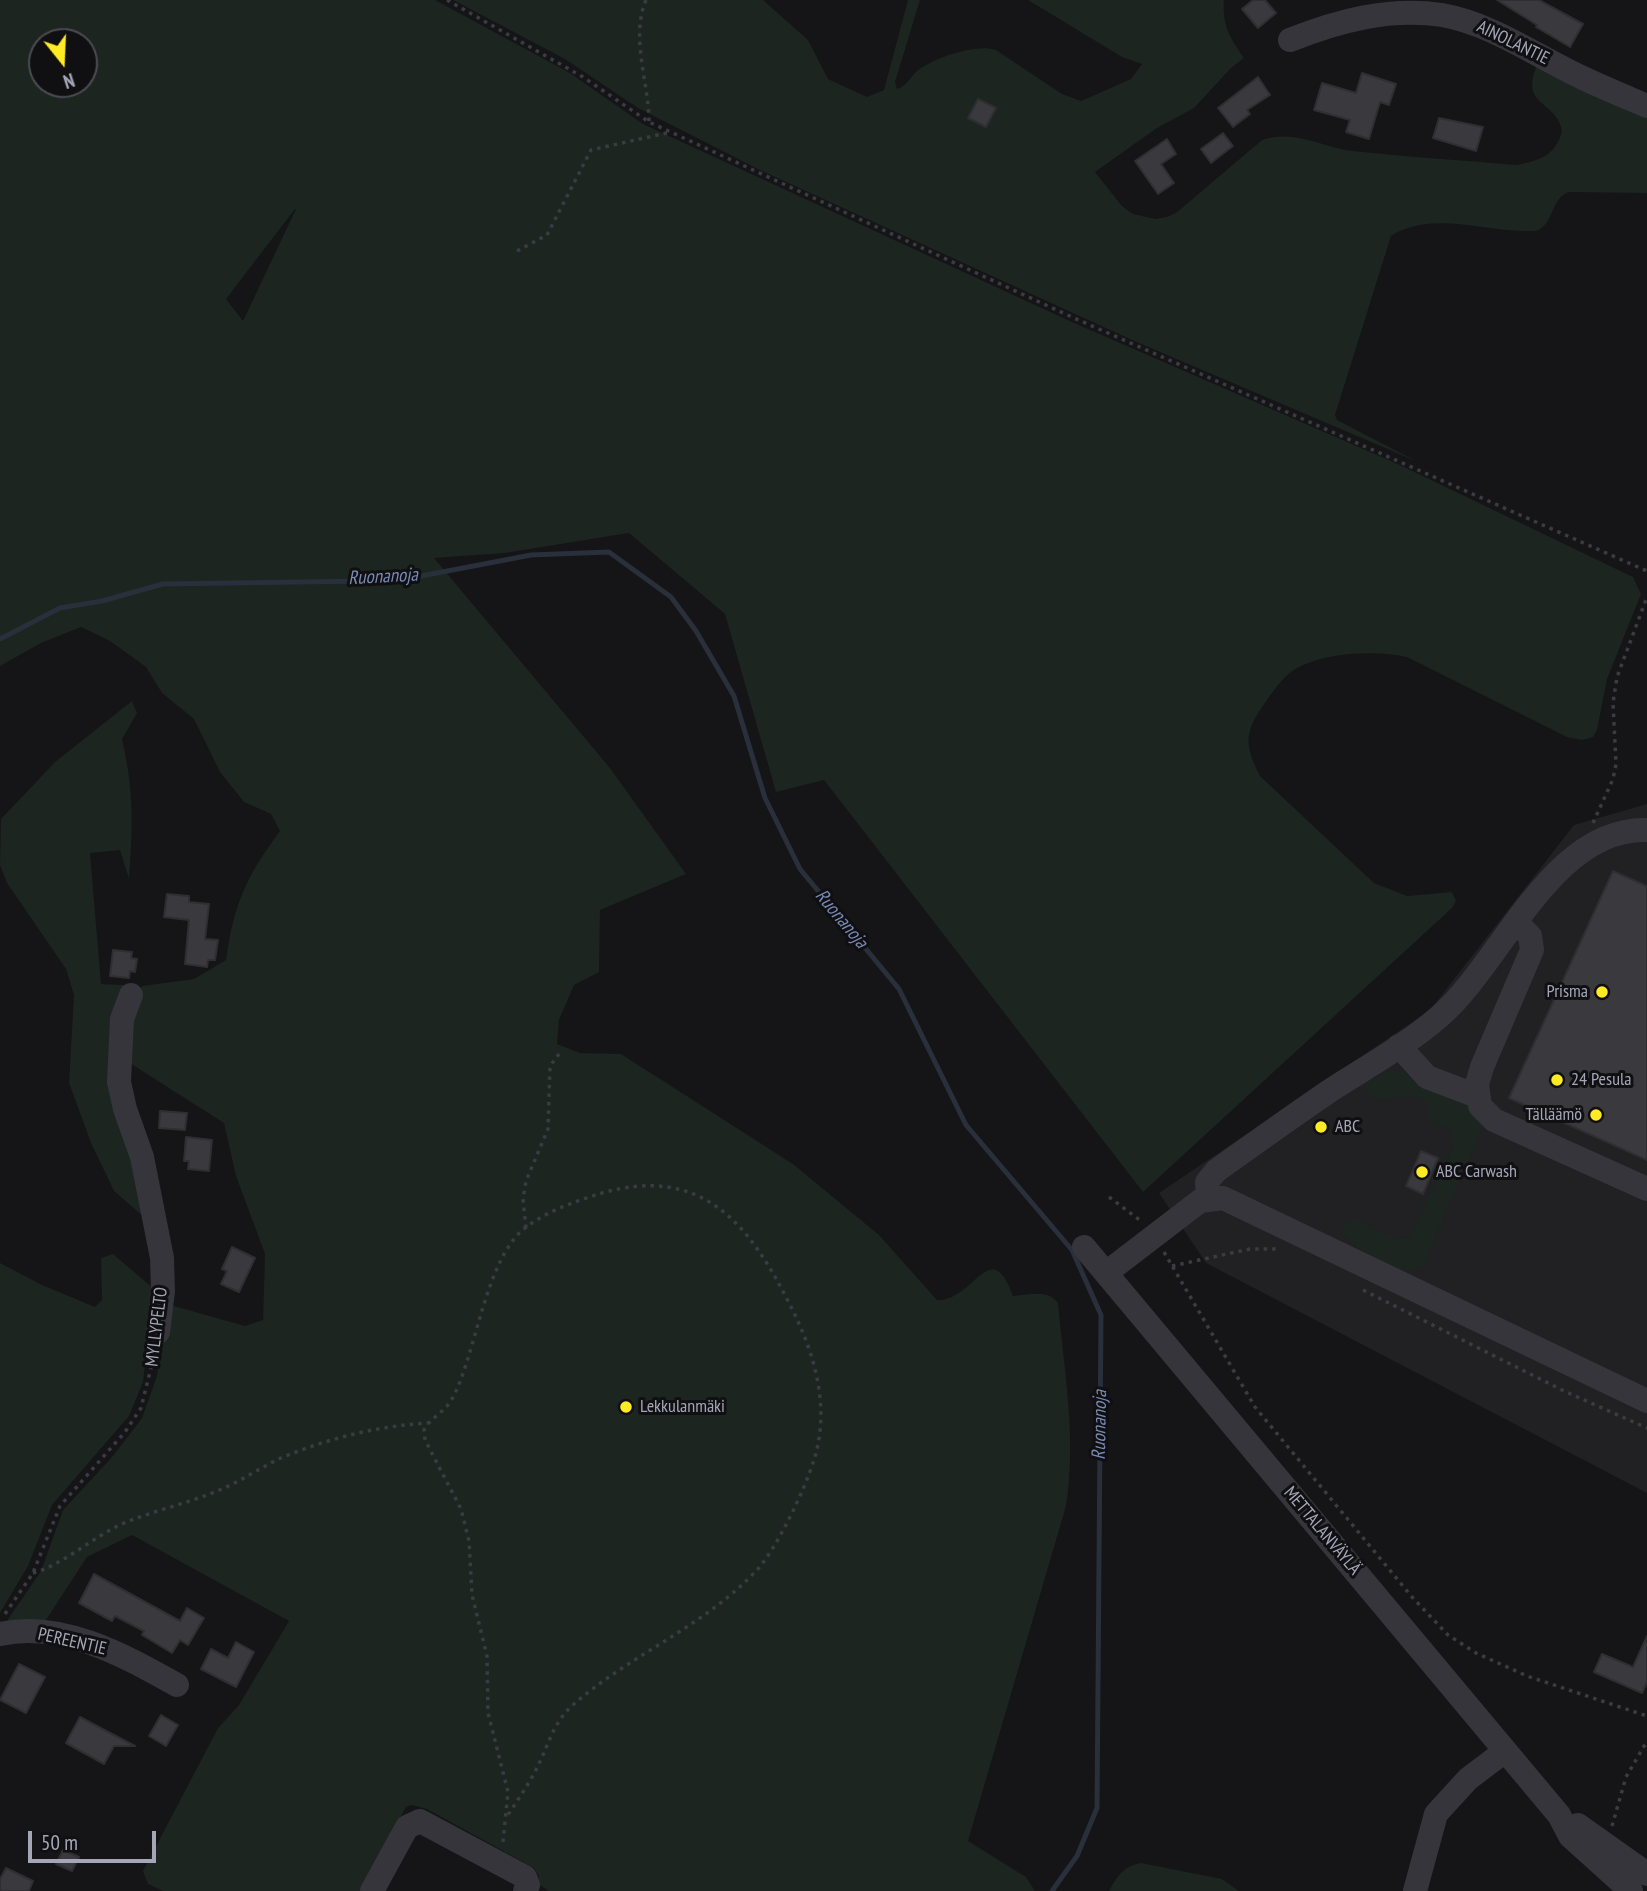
<!DOCTYPE html>
<html>
<head>
<meta charset="utf-8">
<style>
  body { margin:0 }
  #map { position:relative; width:1647px; height:1891px; overflow:hidden; background:#151416; font-family:"PT Sans Narrow",sans-serif }
  canvas { display:block }
  .north { position:absolute; left:28px; top:28px; width:70px; height:70px; box-sizing:border-box; background:#100f11; border:2px solid #4c4b54; border-radius:50%; rotate:162deg; font-size:19px; font-weight:700; line-height:28px; text-align:center; color:#a5a6b8 }
  .north::after { content:''; display:block; margin:auto; width:24px; height:32px; background:#ffeb24; clip-path:polygon(50% 0,100% 100%,50% 72%,0 100%) }
  .scale { position:absolute; left:28px; top:1831px; width:128px; height:32px; box-sizing:border-box; border:4px solid #a5a6b8; border-top:0; padding-left:9px; font-size:21px; line-height:24px; white-space:nowrap; color:#a5a6b8; -webkit-text-stroke:5px #100f11; paint-order:stroke }
</style>
</head>
<body>
<div id="map">
<canvas width="1647" height="1891"></canvas>
<div class="north">N</div>
<div class="scale">50 m</div>
</div>
<script>
const c = document.querySelector('canvas').getContext('2d');
c.lineJoin = 'round';
function paint(path, color) { c.fillStyle = color; c.fill(path, 'evenodd'); }
function trace(path, color, width, dash) { c.strokeStyle = color; c.lineWidth = width; c.lineCap = dash ? 'butt' : 'round'; c.setLineDash(dash || []); c.stroke(path); }
function drawText(font, color, halo, rows, align = 'center') {
  c.font = font + ' "PT Sans Narrow",sans-serif'; c.lineWidth = 6; c.setLineDash([]); c.textBaseline = 'middle'; c.strokeStyle = halo; c.fillStyle = color; for (const [text, x, y, turn = 0] of rows) {
    c.save(); c.translate(x, y); c.rotate((+turn || 0) * Math.PI / 180); c.textAlign = isNaN(turn) ? turn : align; if (halo) c.strokeText(text, 0, 0); c.fillText(text, 0, 0); c.restore();
  }
}
const built = new Path2D(`
  M1647,804v689l-441,-230 -47,-70 271,-183 144,-185z`);
const green = new Path2D(`
  M0,0h435l135,73 73,51 429,198 328,143 233,112 8,17 -34,85 -10,51 -4,7 -11,3 -15,-3 -160,-80c-31,-7 -81,-5 -110,11 -14,8 -23,22 -32,35 -21,29 -21,41 -5,73l114,107 33,13 45,-4 4,9 -4,7 -309,284 -319,-412 -48,12 -51,-178 -96,-81 -124,20 -71,5 176,210 76,106 -86,36 -1,62 -25,13 -15,35 -2,24 23,9 41,1 172,110 86,71 58,65c36,2 54,-67 76,-4 16,-1 35,-7 45,7 6,66 19,136 8,203l-98,335 58,36 9,14h-486l-11,-7 1,-8 -5,-8 -107,-59 -15,-4 -6,2 -46,84h-197l-15,-7 -5,-13 75,-143 21,-23 50,-84 -157,-86 -45,22 -43,66 -40,2 37,-54 22,-61 50,-54 29,-38 15,-42 10,-72 78,22 18,-6 2,-66 -29,-78 -12,-53 -99,-63 4,-32 13,-42 52,-7 32,-19c8,-57 20,-83 54,-129l-9,-17 -27,-12 -24,-30 -26,-53 -32,-26 -16,-26 -36,-26 -29,-14 -40,16 -41,23zM42,42h42v42h-42zM295,209h1l-53,112 -17,-22z
  M453,0h310l45,40 20,39 39,18 17,-7 24,-90h12l-25,82 2,7c10,-3 13,-12 20,-18 16,-13 60,-28 79,-21l66,44 19,7 50,-22 11,-15 -20,-7 -94,-57h196c-2,25 6,38 20,58l-13,10 -37,40 -37,20 -62,44 27,34 11,8 22,5 12,-2 9,-4 86,-73c32,-11 59,7 91,11 54,6 109,9 163,14 23,-4 41,-10 46,-35 -7,-31 -44,-23 -24,-67l109,52v78l-79,-1c-18,8 -14,33 -32,39 -47,3 -102,-22 -145,5l-56,179 2,5 81,42 -286,-122 -372,-170 -122,-62 -73,-49z
  M132,701l5,12 -15,26c12,51 11,89 7,140l-9,-29 -30,3 11,131 23,1 -9,30 30,203 -31,-27 -23,-48 -22,-60 5,-88 -8,-26 -59,-86 -7,-18 1,-46 54,-57z
  M1392,1070c17,3 62,19 73,32 7,8 10,16 19,22l-61,142c-5,2 -11,5 -16,5 -15,0 -61,-27 -65,-40l8,-11h7l37,19 15,-2 45,-91 -4,-16 -21,-11v-14c-17,-19 -43,3 -61,-10l-3,-9 3,-6z
  M113,1254l41,35 -11,93 -14,34 -77,89 -24,61 -28,47v-350l42,22 53,22 7,-7 -1,-42z
  M1141,1863l81,16 17,12h-130c8,-15 15,-25 32,-28z`);
const stream = new Path2D(`
  M0,639l60,-31 42,-7 61,-17 205,-3 48,-4 115,-22 78,-3 62,45 25,34 38,65 31,102 35,71 99,120 67,136 106,125 29,65 -4,493 -20,48 -25,35`);
const building = new Path2D(`
  M1253,0h12l11,13 -18,15 -16,-19z
  M1497,0h42l44,24 -13,23 -34,-20 1,-2z
  M1362,73l34,11 -7,21 -9,-3 -11,37 -23,-7 4,-12 -36,-10 8,-27 34,10z
  M1258,77l12,18 -23,15 3,4 -17,13 -15,-19z
  M978,99l18,9 -10,19 -18,-9z
  M1439,118l44,9 -7,24 -43,-13z
  M1223,133l10,13 -22,17 -10,-14z
  M1167,139l9,15 -15,10 13,19 -16,11 -23,-33z
  M1613,871l34,15v274l-138,-62z
  M167,894l22,2v6l20,2 -4,35 13,1 -3,20h-7l-1,7 -22,-3 4,-44 -25,-3z
  M113,950l19,2 -1,6 6,1 -2,13 -5,-1 -1,7 -19,-2z
  M160,1111l27,2 -2,17 -26,-2z
  M186,1137l26,3 -3,31 -21,-2 1,-8h-5z
  M1421,1151l17,7 -15,36 -17,-8z
  M232,1247l23,11 -16,34 -18,-8 6,-13 -5,-2z
  M94,1574l86,47 7,-13 17,10 -16,27 -8,-5 -8,13 -30,-18 2,-4 -29,-15 -3,5 -33,-18z
  M1647,1636v46l-5,11 -48,-21 8,-18 31,13z
  M236,1642l18,10 -18,35 -35,-18 10,-20 17,9z
  M19,1664l26,13 -19,36 -26,-13z
  M161,1715l17,10 -12,21 -17,-10z
  M80,1717l32,17 23,12h-21l-10,18 -38,-21z
  M63,1850l16,7 -7,14 -16,-7z
  M6,1868l27,13 -4,10h-29v-12z`);
const path = new Path2D(`
  M447,0l136,77 66,45 425,196 573,253
  M646,0c-16,38 3,82 3,122
  M517,251l30,-16 44,-85 80,-18
  M1593,823l20,-44 3,-15 -3,-61 4,-26 30,-80
  M1109,1197l32,24
  M526,1228l-3,-29 3,-18 22,-52 2,-63 12,-16
  M1164,1252l91,155 157,190 36,38 28,18 51,23 120,40
  M1172,1266l78,-17h30
  M1363,1290l201,101 83,37
  M33,1573c28,-7 60,-36 89,-49 30,-13 64,-20 95,-33 23,-9 44,-24 66,-34 47,-19 95,-31 145,-34
  M5,1614l28,-41 27,-67 65,-74 16,-24 14,-56
  M1612,1826l14,-49 21,-36
  M503,1842l5,-50 -20,-79 -1,-57 -15,-61 -3,-54 -8,-32 -36,-69 -1,-10c7,-13 21,-18 28,-31 24,-43 33,-140 73,-171 22,-17 51,-27 77,-35 99,-28 146,29 187,110 25,48 42,103 25,157 -9,29 -38,91 -59,112 -52,55 -125,83 -181,132 -20,17 -25,39 -36,62 -9,18 -21,35 -32,52`);
const minor = new Path2D(`
  M1290,40c48,-19 99,-33 152,-25 51,9 95,42 141,63 21,10 43,19 64,28
  M1517,923l13,13 2,14 -50,117 -5,17 3,22 14,14 153,69
  M131,995l-9,24 -3,63 6,27 17,48 20,101 1,33 -5,41
  M1399,1046l28,31 50,19
  M1208,1198l-1,-16 9,-11c39,-28 78,-56 118,-83 36,-23 74,-44 106,-72 63,-55 112,-189 207,-186
  M1084,1247l475,568 11,21 61,55
  M1106,1273l94,-72 23,-3 424,203
  M0,1634c62,-14 125,22 177,51
  M1578,1825l69,49
  M372,1891l35,-64 13,-6 105,56 3,8 -3,6
  M1415,1891l21,-77 32,-35 37,-28`);
const markers = [
  [1602,992,7,"#ffeb24"],
  [1557,1080,7,"#ffeb24"],
  [1596,1115,7,"#ffeb24"],
  [1321,1127,7,"#ffeb24"],
  [1422,1172,7,"#ffeb24"],
  [626,1407,7,"#ffeb24"]
];
const streetNames = [
  ["AINOLANTIE",1513,43,26],
  ["MYLLYPELTO",157,1327,-83],
  ["METTALANVÄYLÄ",1322,1531,50],
  ["PEREENTIE",72,1642,13]
];
const poiNames = [
  ["Prisma",1588,992,"right"],
  ["24 Pesula",1571,1080],
  ["Tälläämö",1582,1115,"right"],
  ["ABC",1335,1127],
  ["ABC Carwash",1436,1172],
  ["Lekkulanmäki",640,1407]
];
const waterNames = [
  ["Ruonanoja",383,577,-3],
  ["Ruonanoja",841,919,50],
  ["Ruonanoja",1100,1425,-89]
];
paint(built, '#212023');
paint(green, '#1c251f');
trace(stream, '#292f3b', 5);
paint(building, '#3a393e');
trace(building, '#2f2e33', 2);
trace(path, '#3b3b43', 3.5, [3.5, 5]);
trace(minor, '#36353c', 24);
for (const [x, y, r, color] of markers) { const dot = new Path2D(); dot.arc(x, y, r, 0, 2 * Math.PI); c.fillStyle = color; c.fill(dot); trace(dot, '#100f11', 2.5); }
drawText('18px', '#a5a6b8', '#100f11', streetNames);
drawText('18px', '#a5a6b8', '#100f11', poiNames, 'left');
drawText('italic 19px', '#798ab6', '#100f11', waterNames);
</script>
</body>
</html>
